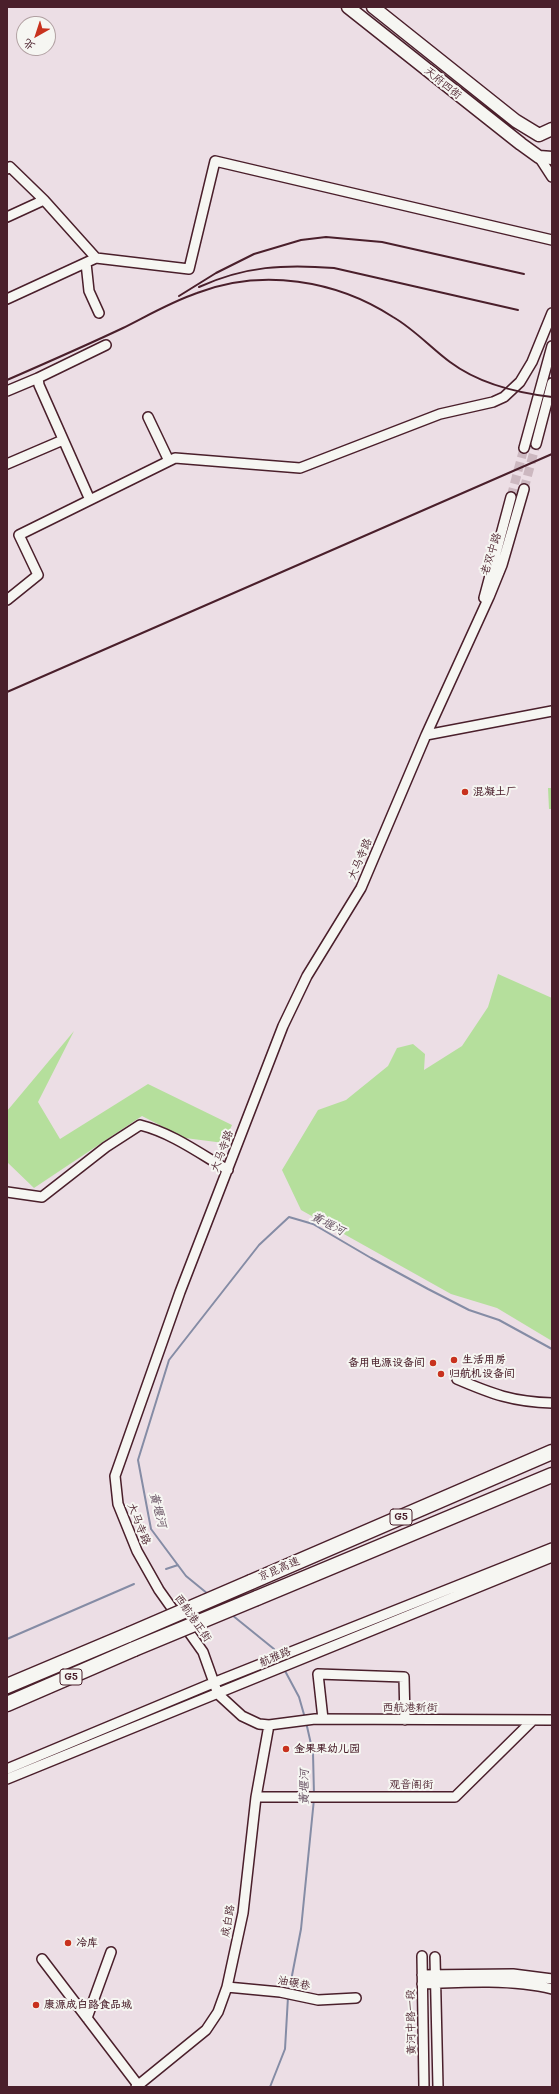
<!DOCTYPE html>
<html>
<head>
<meta charset="utf-8">
<style>
  body { margin:0 }
  #map { position:relative; width:559px; height:2094px; overflow:hidden; background:#ecdee5; font-family:Mali,"LXGW WenKai TC",sans-serif }
  canvas { display:block }
  .frame { position:absolute; inset:0; border:8px solid #4a1f2b; pointer-events:none }
  .north { position:absolute; left:16px; top:16px; width:40px; height:40px; box-sizing:border-box; background:#f6f6f2; border:1px solid #b1a0a2; border-radius:50%; rotate:219deg; font-size:11px; font-weight:700; line-height:16px; text-align:center; color:#4a1f2b }
  .north::after { content:''; display:block; margin:auto; width:14px; height:18px; background:#c8321e; clip-path:polygon(50% 0,100% 100%,50% 72%,0 100%) }
</style>
</head>
<body>
<div id="map">
<canvas width="559" height="2094"></canvas>
<div class="frame"></div>
<div class="north">北</div>
</div>
<script>
const c = document.querySelector('canvas').getContext('2d');
c.lineJoin = 'round';
function paint(path, color) { c.fillStyle = color; c.fill(path, 'evenodd'); }
function trace(path, color, width, dash) { c.strokeStyle = color; c.lineWidth = width; c.lineCap = dash ? 'butt' : 'round'; c.setLineDash(dash || []); c.stroke(path); }
function drawText(font, color, halo, rows, align = 'center') {
  c.font = font + ' Mali,"LXGW WenKai TC",sans-serif'; c.lineWidth = 4; c.setLineDash([]); c.textBaseline = 'middle'; c.strokeStyle = halo; c.fillStyle = color; for (const [text, x, y, turn = 0] of rows) {
    c.save(); c.translate(x, y); c.rotate((+turn || 0) * Math.PI / 180); c.textAlign = isNaN(turn) ? turn : align; if (halo) c.strokeText(text, 0, 0); c.fillText(text, 0, 0); c.restore();
  }
}
const green = new Path2D(`
  M548,788h4v21h-3z
  M498,974l54,24v343l-55,-33 -46,-14 -150,-84 -19,-40 36,-60 28,-10 42,-34 9,-18 16,-4 12,10 -1,16 38,-24 26,-39z
  M74,1031l-36,71 22,37 88,-55 84,41 -8,18 -39,-5 -43,-22 -108,72 -27,-26v-51z`);
const stream = new Path2D(`
  M166,1569l12,-4
  M208,1594l-22,-18 -35,-47 -13,-69 31,-100 90,-115 30,-28 24,7 58,34 57,31 41,21 30,10 53,29
  M232,1615l42,34 3,5
  M7,1639l127,-55
  M284,1669l15,28 6,21
  M306,1722l7,31 1,42
  M289,1991l12,-62 13,-130
  M270,2087l15,-38 3,-52`);
const minorTunnel = new Path2D(`
  M524,489l12,-45
  M511,497l13,-49`);
const minor = new Path2D(`
  M539,157l13,20
  M7,169l3,-2 34,33
  M7,217l37,-17 52,58
  M86,263l3,28 10,22
  M7,299l89,-41 93,11 26,-108 337,79
  M7,391l31,-13
  M148,417l21,44
  M536,444l16,-61
  M524,448l28,-102
  M7,464l56,-24
  M524,489l-22,76 -13,32 -63,138 -65,153 -54,88 -24,50 -103,266 -65,184 3,28 19,47 22,39 44,62 15,42 24,22 17,8 10,1 46,-6 237,1
  M90,500l-51,-115 -1,-7 68,-33
  M484,598l27,-101
  M7,600l31,-25 -19,-40 156,-77 125,10 140,-54 53,-12 11,-5 16,-15 12,-20 20,-49
  M426,735l126,-24
  M7,1192l35,5 64,-50 34,-22c32,8 59,28 88,45
  M457,1379c35,15 56,23 95,24
  M323,1719l-5,-45 86,3 1,43
  M7,1769l206,-86 339,-135
  M7,1779l545,-222
  M256,1797h199l78,-77
  M422,1956l2,131
  M435,1957l3,130
  M42,1959l96,126
  M422,1975l91,-1 39,5
  M422,1984c39,-2 92,-5 130,5
  M227,1987l53,5 38,8 38,-2
  M87,2018l24,-66
  M136,2087l70,-57 12,-18 9,-25 16,-74 13,-116 13,-72`);
const major = new Path2D(`
  M348,7l173,137 18,13 13,1
  M373,7l143,114 23,14 13,-6`);
const highway = new Path2D(`
  M251,1582l301,-130
  M257,1598l295,-123
  M7,1686l121,-51
  M7,1704l127,-55`);
const rail = new Path2D(`
  M199,287c46,-21 86,-23 135,-19l184,42
  M179,296l37,-23 38,-19 47,-14 25,-3 56,5 142,32
  M7,380c39,-17 78,-34 116,-52 24,-12 48,-26 74,-35 65,-25 139,-13 196,24 21,12 38,31 57,45 28,21 68,31 102,35
  M7,692l545,-238`);
const highwayBridge = new Path2D(`
  M128,1635l123,-53
  M134,1649l123,-51`);
const markers = [
  [465,792,4,"#c8321e"],
  [454,1360,4,"#c8321e"],
  [433,1363,4,"#c8321e"],
  [441,1374,4,"#c8321e"],
  [286,1749,4,"#c8321e"],
  [68,1943,4,"#c8321e"],
  [36,2005,4,"#c8321e"]
];
const shields = [
  [401,1517,22],
  [71,1677,22]
];
const shieldNames = [
  ["G5",401,1517],
  ["G5",71,1677]
];
const streetNames = [
  ["天府四街",443,83,39],
  ["老双中路",491,554,-72],
  ["大马寺路",360,859,-67],
  ["大马寺路",222,1151,-69],
  ["大马寺路",139,1524,68],
  ["京昆高速",279,1569,-23],
  ["西航港正街",193,1618,55],
  ["航雅路",275,1657,-23],
  ["西航港新街",410,1708],
  ["观音阁街",411,1785],
  ["成白路",228,1921,-80],
  ["油碾巷",294,1983,11],
  ["黄河中路一段",411,2022,-91]
];
const poiNames = [
  ["混凝土厂",473,792],
  ["生活用房",462,1360],
  ["备用电源设备间",425,1363,"right"],
  ["归航机设备间",449,1374],
  ["金果果幼儿园",294,1749],
  ["冷库",76,1943],
  ["康源成白路食品城",44,2005]
];
const waterNames = [
  ["黄堰河",328,1224,27],
  ["黄堰河",158,1510,75],
  ["黄堰河",304,1787,-90]
];
paint(green, '#b5df9c');
trace(stream, '#858ca5', 2);
trace(minorTunnel, '#ccb8c0', 9, [9, 4.5]);
trace(minor, '#4a1f2b', 12);
trace(major, '#4a1f2b', 15);
trace(highway, '#4a1f2b', 17);
trace(minor, '#f6f6f2', 9);
trace(major, '#f6f6f2', 12);
trace(highway, '#f6f6f2', 14);
trace(rail, '#4a1f2b', 2);
trace(highwayBridge, '#4a1f2b', 17, []);
trace(highwayBridge, '#f6f6f2', 14);
for (const [x, y, r, color] of markers) { const dot = new Path2D(); dot.arc(x, y, r, 0, 2 * Math.PI); c.fillStyle = color; c.fill(dot); trace(dot, '#f6f6f2', 1.5); }
for (const [x, y, w] of shields) { const box = new Path2D(); box.roundRect(x - w / 2, y - 8, w, 16, 3); c.fillStyle = '#f6f6f2'; c.fill(box); trace(box, '#4a1f2b', 1); }
drawText('bold 10px', '#4a1f2b', null, shieldNames);
drawText('11px', '#4a1f2b', '#f6f6f2', streetNames);
drawText('bold 11px', '#4a1f2b', '#f6f6f2', poiNames, 'left');
drawText('italic 12px', '#624c5e', '#f6f6f2', waterNames);
</script>
</body>
</html>
